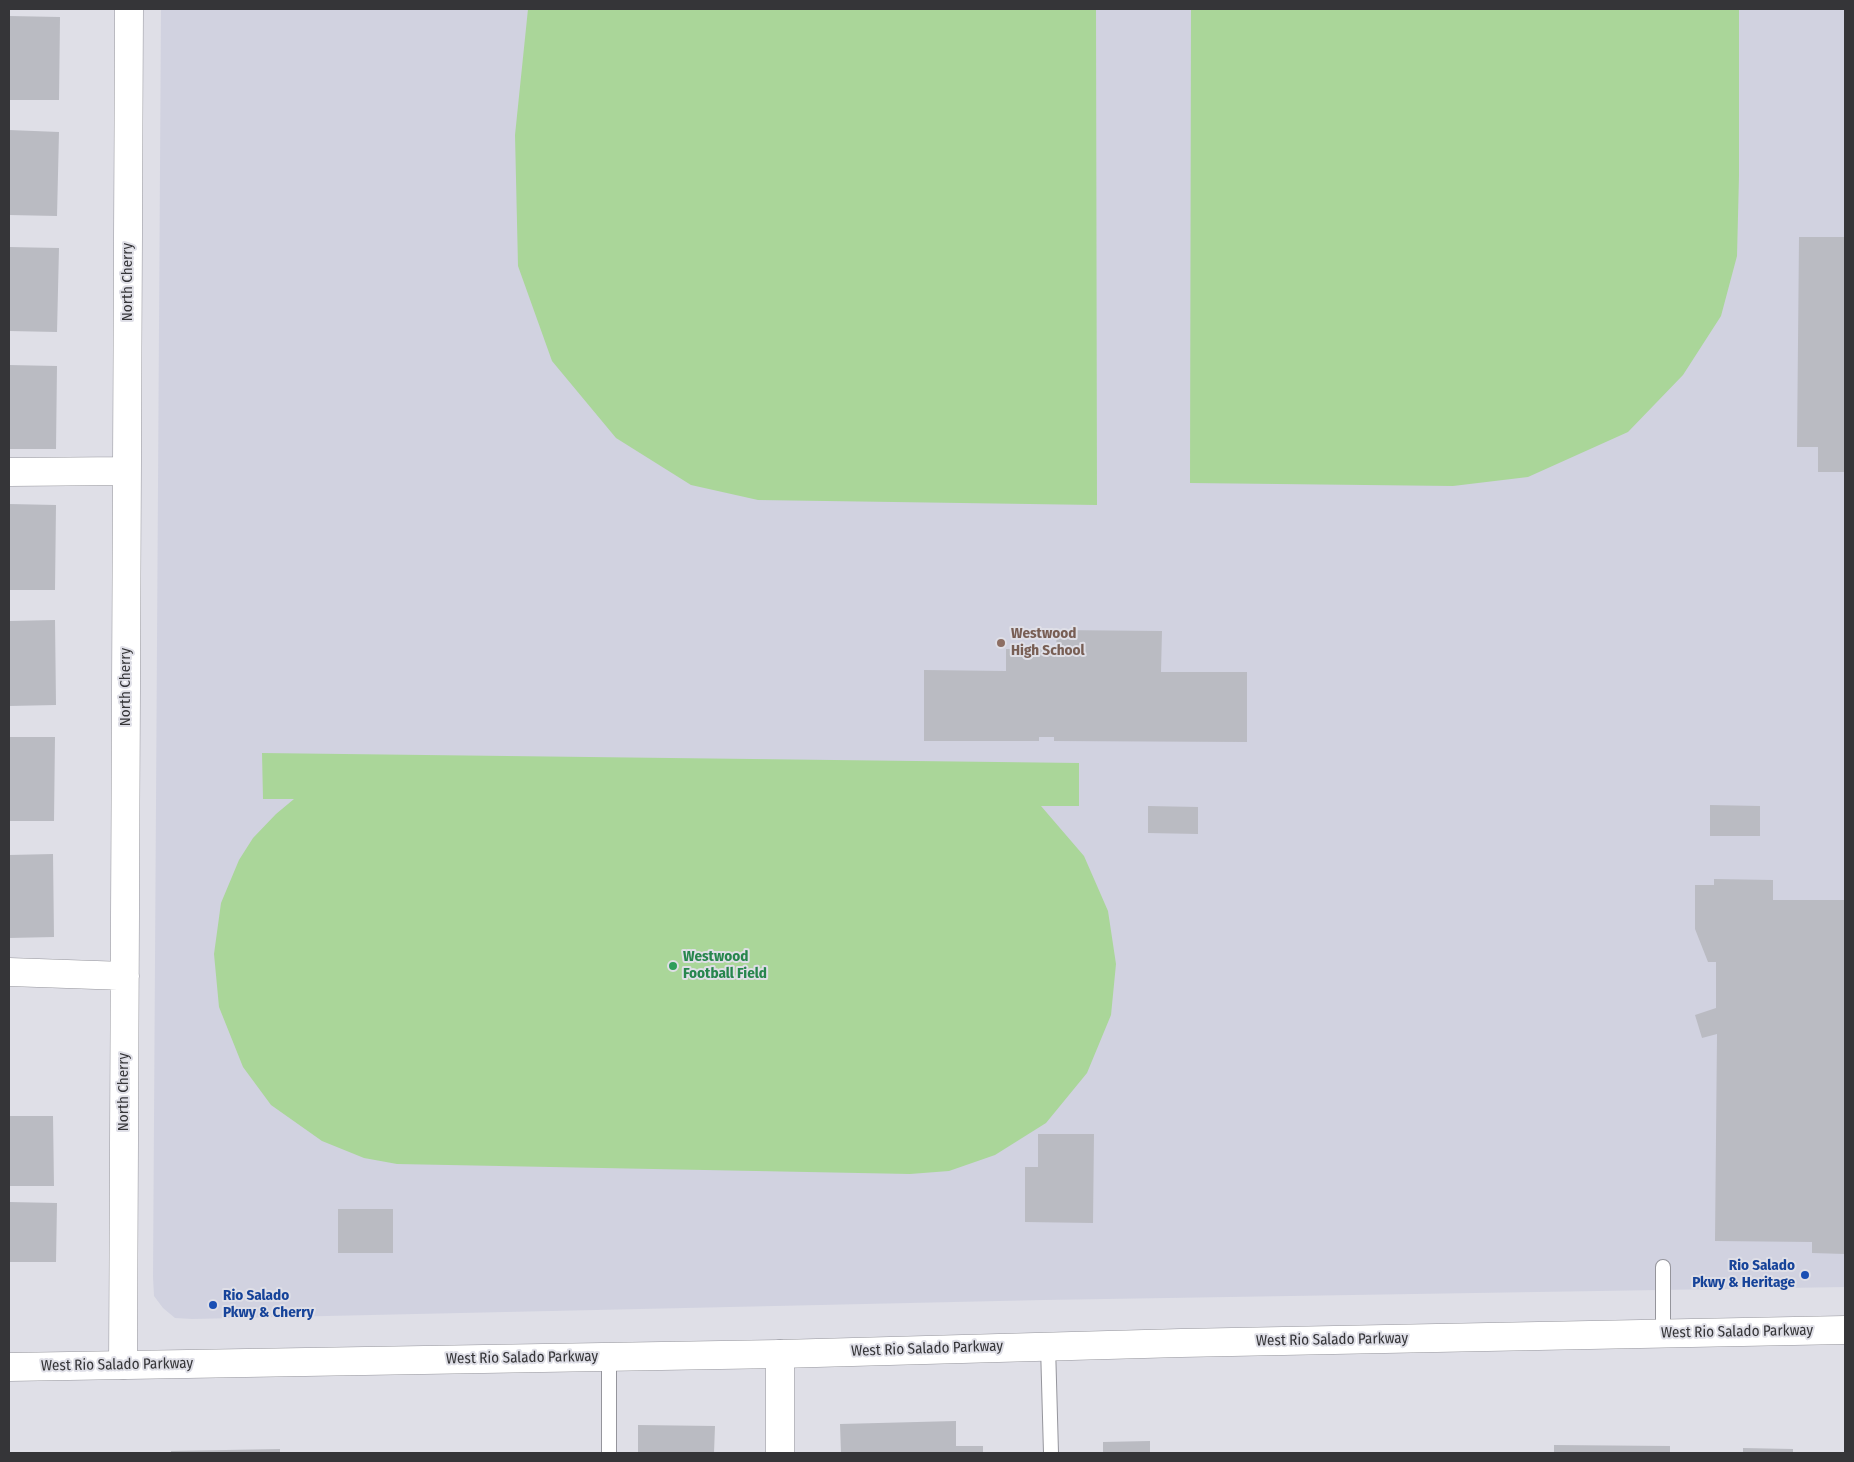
<!DOCTYPE html>
<html>
<head>
<meta charset="utf-8">
<style>
  body { margin:0 }
  #map { position:relative; width:1854px; height:1462px; overflow:hidden; background:#dfdfe7; font-family:"Fira Sans Condensed",sans-serif }
  canvas { display:block }
  .frame { position:absolute; inset:0; border:10px solid #353538; pointer-events:none }
</style>
</head>
<body>
<div id="map">
<canvas width="1854" height="1462"></canvas>
<div class="frame"></div>
</div>
<script>
const c = document.querySelector('canvas').getContext('2d');
c.lineJoin = 'round';
function paint(path, color) { c.fillStyle = color; c.fill(path, 'evenodd'); }
function trace(path, color, width, dash) { c.strokeStyle = color; c.lineWidth = width; c.lineCap = dash ? 'butt' : 'round'; c.setLineDash(dash || []); c.stroke(path); }
function drawText(font, color, halo, rows, align = 'center') {
  c.font = font + ' "Fira Sans Condensed",sans-serif'; c.lineWidth = 4; c.setLineDash([]); c.textBaseline = 'middle'; c.strokeStyle = halo; c.fillStyle = color; for (const [text, x, y, turn = 0] of rows) {
    c.save(); c.translate(x, y); c.rotate((+turn || 0) * Math.PI / 180); c.textAlign = isNaN(turn) ? turn : align; if (halo) c.strokeText(text, 0, 0); c.fillText(text, 0, 0); c.restore();
  }
}
const built = new Path2D(`
  M161,9h1684v1278l-801,13 -852,19 -17,-1 -12,-10 -9,-12 -1,-19z`);
const green = new Path2D(`
  M528,9h568l1,496 -339,-5 -67,-15 -75,-47 -64,-77 -34,-95 -3,-131z
  M1191,9h548v167l-2,80 -16,60 -38,59 -55,57 -100,45 -75,9 -263,-3z
  M262,753l817,10v43h-38l43,50 24,55 8,53 -5,51 -24,58 -41,50 -51,32 -46,16 -39,3 -513,-10 -33,-6 -42,-17 -51,-36 -28,-38 -24,-60 -5,-53 7,-51 18,-43 14,-22 23,-24 18,-15h-31z`);
const building = new Path2D(`
  M9,16l51,1 -1,83h-50z
  M9,130l50,2 -2,84 -48,-1z
  M1799,237h46v235h-27v-25h-21z
  M9,247l50,1 -2,84 -48,-1z
  M9,365l48,1 -1,83h-47z
  M9,504l47,1 -1,85h-46z
  M55,620l1,85 -47,1v-85z
  M1057,630l105,1 -1,41h86v70l-193,-1v-4h-15v4h-115v-71l82,1v-22h50z
  M9,737h46l-1,84h-45z
  M1710,805l50,1v30h-50z
  M1148,806l50,1v27l-50,-1z
  M53,854l1,83 -45,1v-83z
  M1714,879l59,1v20h72v354l-33,-1v-11l-97,-1 2,-207 -15,4 -7,-23 21,-7v-46h-8l-13,-33v-44h19z
  M9,1116h44l1,70h-45z
  M1038,1134h56l-1,89 -68,-1v-55h13z
  M9,1202l48,1 -1,59h-47z
  M338,1209h55v44h-55z
  M956,1421v25h27v7h-142l-1,-29z
  M638,1425l77,1 -1,27h-76z
  M1150,1441v12h-47v-11z
  M1554,1445l116,1v7h-116z
  M1743,1448l50,1v4h-50z
  M280,1449v4h-109v-2z`);
const service = new Path2D(`
  M1663,1267v67
  M1048,1346l3,107
  M609,1357v96`);
const minor = new Path2D(`
  M9,472l118,-1
  M9,972l116,4
  M780,1354v99
  M123,1365l6,-1356`);
const secondary = new Path2D(`
  M9,1367l771,-13 401,-11 664,-13`);
const markers = [
  [1001,643,5,"#8d6e63"],
  [673,966,5,"#2e9e5b"],
  [1805,1275,5,"#1a4fb4"],
  [213,1305,5,"#1a4fb4"]
];
const streetNames = [
  ["North Cherry",128,282,-90],
  ["North Cherry",126,687,-90],
  ["North Cherry",124,1092,-90],
  ["West Rio Salado Parkway",1737,1332,-1],
  ["West Rio Salado Parkway",1332,1340,-1],
  ["West Rio Salado Parkway",927,1349,-2],
  ["West Rio Salado Parkway",522,1358,-1],
  ["West Rio Salado Parkway",117,1365,-1]
];
const educationNames = [
  ["Westwood",1011,634],
  ["High School",1011,651]
];
const leisureNames = [
  ["Westwood",683,957],
  ["Football Field",683,974]
];
const transitNames = [
  ["Rio Salado",1795,1266],
  ["Pkwy & Heritage",1795,1283],
  ["Rio Salado",223,1296,"left"],
  ["Pkwy & Cherry",223,1313,"left"]
];
paint(built, '#d1d2e0');
paint(green, '#aad699');
paint(building, '#babbc2');
trace(service, '#95959c', 16);
trace(minor, '#95959c', 29);
trace(secondary, '#95959c', 29);
trace(service, '#fff', 14);
trace(minor, '#fff', 28);
trace(secondary, '#fff', 28);
for (const [x, y, r, color] of markers) { const dot = new Path2D(); dot.arc(x, y, r, 0, 2 * Math.PI); c.fillStyle = color; c.fill(dot); trace(dot, '#dfdfe7', 2); }
drawText('15px', '#353538', '#dfdfe7', streetNames);
drawText('bold 15px', '#785e54', '#dfdfe7', educationNames, 'left');
drawText('bold 15px', '#27864d', '#dfdfe7', leisureNames, 'left');
drawText('bold 15px', '#164399', '#dfdfe7', transitNames, 'right');
</script>
</body>
</html>
